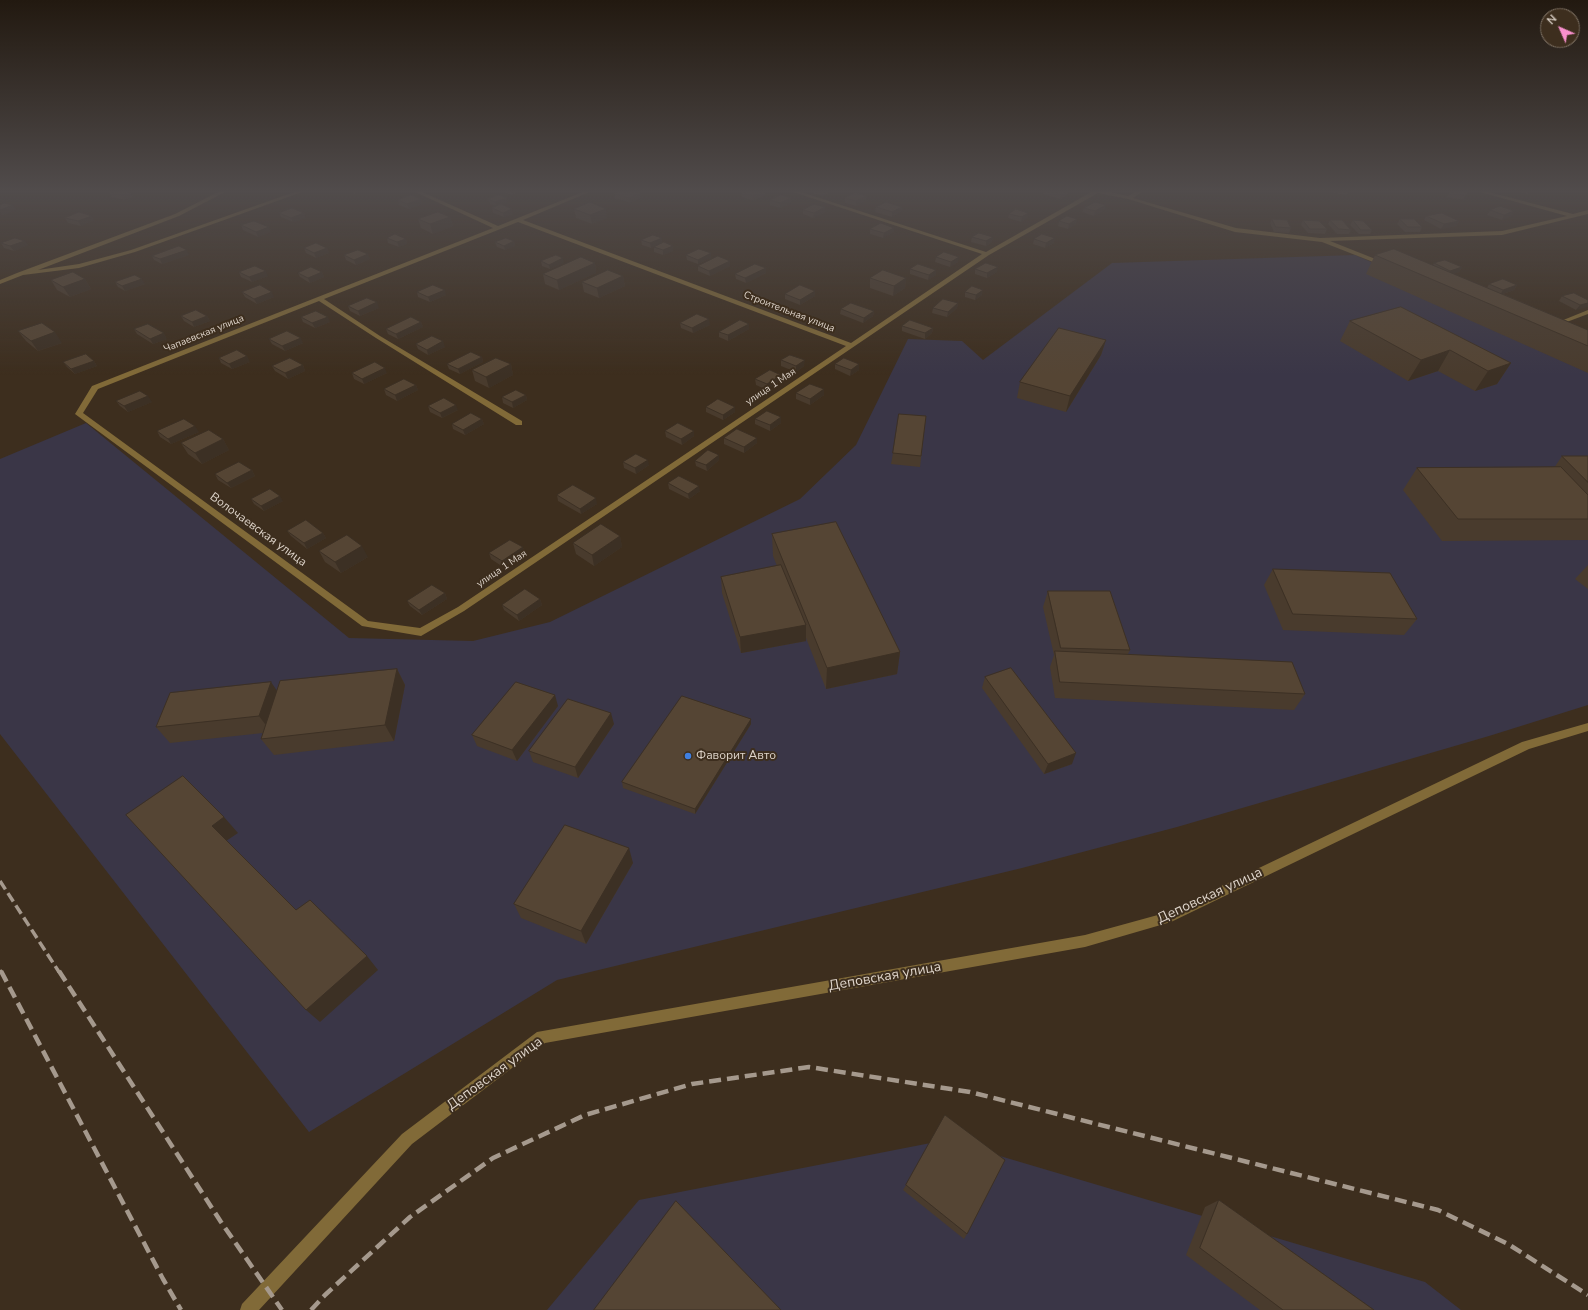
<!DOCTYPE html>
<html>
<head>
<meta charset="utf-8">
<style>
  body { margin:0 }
  #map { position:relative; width:1588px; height:1310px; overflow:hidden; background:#3d2e1e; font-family:"Nunito Sans",sans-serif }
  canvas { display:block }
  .north { position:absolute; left:1540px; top:8px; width:40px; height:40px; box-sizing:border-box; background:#3d2e1e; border:1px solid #7e7163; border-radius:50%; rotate:315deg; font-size:11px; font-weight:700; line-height:16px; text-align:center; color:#dfd5cb }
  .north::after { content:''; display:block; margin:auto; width:14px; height:18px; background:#f890cd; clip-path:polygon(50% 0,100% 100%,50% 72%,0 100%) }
</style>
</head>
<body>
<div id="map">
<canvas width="1588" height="1310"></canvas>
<div class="north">N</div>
</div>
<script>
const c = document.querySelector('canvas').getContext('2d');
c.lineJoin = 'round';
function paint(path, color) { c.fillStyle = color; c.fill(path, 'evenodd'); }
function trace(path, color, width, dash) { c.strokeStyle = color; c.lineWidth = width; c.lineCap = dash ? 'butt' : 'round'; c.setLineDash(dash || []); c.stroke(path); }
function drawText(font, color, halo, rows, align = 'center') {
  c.font = font + ' "Nunito Sans",sans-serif'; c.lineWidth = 4; c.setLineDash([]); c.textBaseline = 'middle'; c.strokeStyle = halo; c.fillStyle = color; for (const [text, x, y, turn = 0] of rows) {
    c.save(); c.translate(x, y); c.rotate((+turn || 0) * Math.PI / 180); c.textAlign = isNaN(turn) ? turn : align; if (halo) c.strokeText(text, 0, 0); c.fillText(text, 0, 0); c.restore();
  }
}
const industrial = new Path2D(`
  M1355,255l233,101v349l-99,31 -312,91 -155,41 -465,112 -248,152 -309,-398v-275l86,-36 263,215 124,3 77,-19 250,-123 56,-54 52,-106 54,2 21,19 129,-97z
  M946,1140l479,142 36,28h-914l92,-110z`);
const minor = new Path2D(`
  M220,191h7l-48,25 -141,54 41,-6 52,-14 166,-59h8l-170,61 -56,16 -56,7 -23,9v-4l17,-7 158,-59z
  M413,191h7l78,35 87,-35h7l-69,29 328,123 131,-89 -192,-63h8l188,61 107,-61h13l22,5 9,-5h6l-10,7 103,30 84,10 182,-7 65,-15 -91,-25h9l88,23 15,-4v4l-86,21 -172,6 58,23 1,1 -3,2 -64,-25 -87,-10 -107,-33 -30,-6 -109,62 -525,356 -43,25 -59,-10 -287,-212 17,-28 401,-158zM518,222l328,124 -388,261 -38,21 -52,-7 -285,-208 15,-24 221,-88 57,37 140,87h6v-4l-142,-85 -56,-37z
  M1588,310v4l-32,12 -5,-1z
  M1588,723v8l-59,18 -358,173 -86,25 -540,96 -133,101 -153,166h-19l2,-6 160,-170 135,-102 548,-97 80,-22 357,-171z`);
const railFar1 = new Path2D(`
  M0,881l59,91
  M0,970l1,2`);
const rail = new Path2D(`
  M1,971l162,308 18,31
  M59,971l162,251 61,88
  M311,1310l14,-15 85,-78 83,-59 92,-43 107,-31 117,-17 161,25 468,118 70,34 80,51`);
const wall = new Path2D(`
  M349,191h13l-8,3z
  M502,191h20l-11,4z
  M744,191h21v4l-12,6 -11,-4 -1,-5z
  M813,191h18v1l-9,4 -9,-3z
  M1044,191h25l-1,3 -8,5 -17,-5z
  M1333,191h16l-2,4 -14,-2z
  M1450,191h18l-5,9 -16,-3z
  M1511,191h19l-2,3z
  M109,192l24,5 -9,3 -12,-3z
  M615,194l26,4 -11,5 -15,-5z
  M866,196v5l-10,5 -11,-3v-5z
  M506,198l1,5 -5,2 11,9 -9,3 -11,-4 -1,-5 4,-2 -6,-2 -2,-5z
  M421,199l1,5 -13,5 -10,-4 -1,-5z
  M770,200l21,3 -11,5 -10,-3z
  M825,207v5l-12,6 -10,-4v-4z
  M876,207l26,4 -10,6 -17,-5z
  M1084,208l21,2 -11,6 -12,-4z
  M574,209l33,9 -15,6 -16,-6z
  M1490,210l22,6 -10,4 -15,-5z
  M279,213l27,5 -13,4 -12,-5z
  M1009,214l18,4 -6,4 -13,-4z
  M1426,216l33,5 -2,5 -16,3 -17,-9z
  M450,217l3,9 -20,8 -12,-6 -3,-9z
  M65,218l29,2 -13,6 -13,-3z
  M1077,219l-1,5 -8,5 -10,-3 1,-5z
  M1272,219l19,9 -2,5 -15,-1 -4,-9z
  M1400,219l22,8 -2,5h-15l-8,-8z
  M1303,220l24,9 -2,5 -17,-1 -7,-8z
  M1330,220l21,10 -2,4h-12l-9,-10z
  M1353,220l19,10 -2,4h-11l-9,-9z
  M241,225l30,7 -13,5 -15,-7z
  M870,229l24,3 -11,6 -13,-4z
  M972,237l20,5 -6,4 -15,-4z
  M387,238l19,1 1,5 -8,3 -11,-4z
  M662,238v5l-11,5 -9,-3 -1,-5z
  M1034,239l20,4 -9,5 -12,-4z
  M514,241l1,5 -10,4 -8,-3 -2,-5z
  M1,243l27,2 -14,6 -10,-3z
  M654,247l19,4 -10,4 -9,-3z
  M304,248h23l2,5 -13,5 -10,-5z
  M711,253v5l-13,6 -11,-4 -1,-5z
  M368,254l2,5 -14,6 -10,-5 -2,-5z
  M189,255l-27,9 -8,-4 -2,-4z
  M1375,255l58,10 1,-2 28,4 -3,5 -6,2 34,14 2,-4 28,1 -3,5 -11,4 85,36v43l-222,-99z
  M936,257l22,5 -8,5 -15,-5z
  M541,261l23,2 -14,6 -8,-3z
  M730,261v5l-20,10 -12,-5v-5z
  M595,263l1,10 -37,17 -14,-6 -2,-10z
  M910,269l26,6 -8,5 -18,-6z
  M975,269l22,3 -10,6 -12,-4z
  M239,272l29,4 -16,6 -11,-5z
  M322,272l2,5 -14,6 -10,-6 -2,-4z
  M766,273l-20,10 -10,-4 -1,-5z
  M623,276l2,10 -26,12 -15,-6 -2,-10z
  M870,278h36l-1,10 -12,8 -23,-8z
  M85,279l6,10 -21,8 -13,-7 -6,-10z
  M115,282l30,2 -20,7 -7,-4z
  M242,292l32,5 -17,7 -12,-7z
  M417,292l29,3 -16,7 -12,-5z
  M965,292l17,3 -7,5 -10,-3z
  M785,294l30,2 -15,9 -15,-6z
  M1562,296l26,4 -12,10 -17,-9z
  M958,303l-1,5 -10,9 -15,-4 1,-5z
  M348,306l31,2 -19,8 -10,-5z
  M841,309l33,2 -1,5 -10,7 -23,-9z
  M181,316h26l3,5 -16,6 -10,-6z
  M301,317l29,5 -15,6 -12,-6z
  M1350,321l161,42 -14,21 -22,7 -37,-20 -30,10 -68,-40z
  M421,322l2,5 -25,12 -10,-5 -2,-5z
  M680,323l30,2 -17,8 -12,-5z
  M902,326l31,2 -1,5 -7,6 -23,-8z
  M134,329l33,10 -14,5 -16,-10z
  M749,329l-21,12 -9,-4v-5z
  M18,331l44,12 -24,8 -12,-10z
  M269,339l34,4 -18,8 -13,-7z
  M1106,340l-5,15 -35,57 -49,-14 3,-16z
  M416,344l29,3 -17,8 -10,-6z
  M482,357l1,5 -23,12 -11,-5 -2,-5z
  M219,358l31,4 -18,7 -11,-6z
  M781,360l23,6 -8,6 -15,-6z
  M94,361l3,5 -22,8 -8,-7 -4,-5z
  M511,364l2,11 -24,13 -14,-7 -3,-11z
  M835,364h24v6l-9,6 -15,-7z
  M303,365l2,6 -17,8 -13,-8 -3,-5z
  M352,373h35l-23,11 -10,-5z
  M781,375v5l-14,10 -11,-5 -1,-6z
  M416,385l2,5 -21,11 -11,-6 -2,-6z
  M796,393l28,2 -14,10 -14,-6z
  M526,395l1,5 -14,8 -10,-5 -1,-6z
  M116,401l36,1 -24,10 -8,-6z
  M428,406l30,4 -16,8 -12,-6z
  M706,407h29v5l-12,8 -17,-8z
  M926,416l-6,51 -29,-3 2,-11z
  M781,417v6l-11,8 -15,-7v-5z
  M482,419l2,5 -19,11 -12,-6 -1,-5z
  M157,431l42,1 -28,12 -11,-7z
  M665,431l29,5 -12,9 -16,-8z
  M724,438h33v5l-13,10 -20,-9z
  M223,439l6,11 -27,14 -14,-10 -7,-11z
  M1562,456h26v84l-146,1 -39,-51 14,-22h137z
  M719,460l-12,11 -11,-5 -1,-5z
  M623,462l26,3 -13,9 -12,-6z
  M252,470l3,6 -24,12 -13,-8 -3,-6z
  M668,483l32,8 -11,8 -20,-10z
  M557,495l40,9 -16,10 -23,-13z
  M251,499l32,2 -19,10 -10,-7z
  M287,531l36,2 3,5 -19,11 -16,-13z
  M772,534l128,118 -3,22 -71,15 -20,-51v3l-65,12 -19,-60 -1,-16 56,-11 -4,-10z
  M620,536l2,11 -28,19 -18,-12 -3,-11z
  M523,547l1,6 -21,14 -12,-8 -2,-6z
  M319,551l49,6 -27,16 -16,-11z
  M1588,565v24l-13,-10z
  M1273,569l144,50 -13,16 -121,-5 -19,-45z
  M1048,591l82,59 -2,4 177,40 -11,16 -239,-12 -5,-31 4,-12 -11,-48z
  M445,593l2,6 -25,16 -12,-9 -3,-5z
  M540,599l2,6 -23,16 -15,-11 -2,-5z
  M397,669l8,16 -11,56 -120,14 -13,-16 2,-6 -93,10 -14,-16 121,-36z
  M985,677l87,87 -28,10 -62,-86z
  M558,706l-41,55 -40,-15 -5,-11z
  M614,724l-36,54 -45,-16 -4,-11z
  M751,724l-56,90 -72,-26 -1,-6z
  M633,863l-47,81 -65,-26 -7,-14z
  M906,1185l61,49 -3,5 -61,-49z
  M1219,1200l155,110h-114l-74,-55 19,-48z`);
const shadedWall = new Path2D(`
  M354,191h8l-8,3z
  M511,191h11l-11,4z
  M763,191h2v4l-12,6v-5z
  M831,191v1l-9,4v-4z
  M1067,191h2l-1,3 -8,5 1,-5z
  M130,192l3,5 -9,3 -3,-5z
  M640,193l1,5 -11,5 -1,-5z
  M866,196v5l-10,5v-5z
  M506,198l1,5 -10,4 -2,-5z
  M791,198v5l-11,5v-5z
  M421,199l1,5 -13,5 -2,-5z
  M13,205l3,5 -14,6 -2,-4v-2z
  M1106,205l-1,5 -11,6 1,-5z
  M825,207v5l-12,6 1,-5z
  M902,207v4l-10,6v-5z
  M512,209l1,5 -9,3 -1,-4z
  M606,209l1,9 -15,6 -2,-9z
  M1514,211l-2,5 -10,4 2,-5z
  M304,213l2,5 -13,4 -2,-4z
  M1028,213l-1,5 -6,4 1,-5z
  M92,216l2,4 -13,6 -3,-5z
  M450,217l3,9 -20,8 -3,-10z
  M1077,219l-1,5 -8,5 1,-5z
  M1459,221l-2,5 -16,3 3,-5z
  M269,227l2,5 -13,5 -2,-5z
  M894,228v4l-11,6 1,-5z
  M993,237l-1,5 -6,4v-5z
  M662,238v5l-11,5 -1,-5z
  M1055,238l-1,5 -9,5 1,-5z
  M406,239l1,5 -8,3 -2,-5z
  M25,241l3,4 -14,6 -4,-5z
  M514,241l1,5 -10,4 -1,-4z
  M673,246v5l-10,4v-5z
  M327,248l2,5 -13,5 -2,-5z
  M187,250l2,5 -27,9 -2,-5z
  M711,253v5l-13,6v-4z
  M368,254l2,5 -14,6 -2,-5z
  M959,257l-1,5 -8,5 1,-5z
  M563,258l1,5 -14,6 -1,-4z
  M730,261v5l-20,10 -1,-5z
  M595,263l1,10 -37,17 -2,-10z
  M998,267l-1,5 -10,6v-5z
  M1462,267l-3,5 -12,4 3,-5z
  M766,268v5l-20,10 -1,-5z
  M936,270v5l-8,5 1,-5z
  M266,271l2,5 -16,6 -3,-5z
  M322,272l2,5 -14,6 -2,-5z
  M623,276l2,10 -26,12 -2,-10z
  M906,278l-1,10 -12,8 1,-10z
  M85,279l6,10 -21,8 -7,-10z
  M142,279l3,5 -20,7 -3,-5z
  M1517,285l-3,5 -14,5 3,-5z
  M445,290l1,5 -16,7 -2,-5z
  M983,290l-1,5 -7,5 1,-5z
  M815,291v5l-15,9v-5z
  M272,292l2,5 -17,7 -3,-5z
  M377,302l2,6 -19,8 -2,-5z
  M958,303l-1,5 -10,9 1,-5z
  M1588,303v4l-12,3 4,-5z
  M874,311l-1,5 -10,7 1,-5z
  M207,316l3,5 -16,6 -2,-5z
  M328,317l2,5 -15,6 -3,-5z
  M709,319l1,6 -17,8 -1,-5z
  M421,322l2,5 -25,12 -2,-5z
  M749,324v5l-21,12v-6z
  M933,328l-1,5 -7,6v-6z
  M55,332l7,11 -24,8 -7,-10z
  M164,333l3,6 -14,5 -3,-5z
  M301,338l2,5 -18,8 -3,-5z
  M1106,340l-5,15 -35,57 4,-16z
  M443,341l2,6 -17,8 -1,-5z
  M1450,350l-12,21 -30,10 13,-21z
  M247,356l3,6 -18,7 -3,-5z
  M482,357l1,5 -23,12 -2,-5z
  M805,360l-1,6 -8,6v-6z
  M94,361l3,5 -22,8 -4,-5z
  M1511,363l-14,21 -22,7 13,-20z
  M511,364l2,11 -24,13 -3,-11z
  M859,364v6l-9,6 1,-6z
  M303,365l2,6 -17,8 -3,-6z
  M385,368l2,5 -23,11 -2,-5z
  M781,375v5l-14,10v-6z
  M416,385l2,5 -21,11 -2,-6z
  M824,389v6l-14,10v-6z
  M526,395l1,5 -14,8 -1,-6z
  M148,396l4,6 -24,10 -4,-6z
  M456,405l2,5 -16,8 -2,-5z
  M735,407v5l-12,8v-5z
  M781,417v6l-11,8v-6z
  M482,419l2,5 -19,11 -2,-5z
  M195,426l4,6 -28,12 -3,-5z
  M694,431v5l-12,9 -1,-6z
  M757,438v5l-13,10v-6z
  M223,439l6,11 -27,14 -7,-11z
  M719,455v5l-12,11 -1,-6z
  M648,460l1,5 -13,9 -1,-6z
  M252,470l3,6 -24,12 -4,-5z
  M699,486l1,5 -11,8 -1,-5z
  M280,496l3,5 -19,10 -3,-5z
  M596,498l1,6 -16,10 -1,-5z
  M323,533l3,5 -19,11 -3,-6z
  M620,536l2,11 -28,19 -2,-11z
  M362,546l6,11 -27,16 -6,-11z
  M523,547l1,6 -21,14 -1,-6z
  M445,593l2,6 -25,16 -3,-5z
  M540,599l2,6 -23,16 -2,-6z
  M806,625v16l-65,12 -1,-16z
  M900,652l-3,22 -71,15 1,-21z
  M397,669l8,16 -11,56 -9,-16z
  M271,682l11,16 -11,34 -12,-16z
  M555,695l3,11 -41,55 -5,-11z
  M611,713l3,11 -36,54 -3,-11z
  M751,719v5l-56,90v-5z
  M1076,753l-4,11 -28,10 4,-10z
  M224,817l14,16 -12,8 -14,-15z
  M629,848l4,15 -47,81 -5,-13z
  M367,956l11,14 -58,52 -14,-12z`);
const building = new Path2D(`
  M112,191h16l2,1 -9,3 -12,-3z
  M620,191h14l6,2 -11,5 -14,-4z
  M744,191h19l-10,5 -12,-4z
  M1051,191h16l-6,3z
  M1450,191h18l-3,5 -16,-4z
  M855,193l11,3 -10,5 -11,-3z
  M411,195l10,4 -14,5 -9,-4z
  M499,195l7,3 -11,4 -7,-3z
  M781,195l10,3 -11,5 -10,-3z
  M590,202l16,7 -16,6 -16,-6z
  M886,202l16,5 -10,5 -16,-5z
  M1095,202l11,3 -11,6 -11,-3z
  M4,203l9,2 -13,5v-5z
  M501,204l11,5 -9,4 -11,-5z
  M814,204l11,3 -11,6 -11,-3z
  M1500,206l14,5 -10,4 -14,-5z
  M292,208l12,5 -13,5 -12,-5z
  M1016,209l12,4 -6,4 -13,-3z
  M79,212l13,4 -14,5 -13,-3z
  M438,212l12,5 -20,7 -12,-5z
  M1442,213l17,8 -15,3 -18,-8z
  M1067,216l10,3 -8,5 -10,-3z
  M1272,219l15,1 4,8 -15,-1z
  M1400,219h14l8,8h-14z
  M1303,220l16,1 8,8h-17z
  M1330,220h12l9,10 -12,-1z
  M1353,220l10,1 9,9h-11z
  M254,221l15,6 -13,5 -15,-7z
  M881,223l13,5 -10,5 -14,-4z
  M979,233l14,4 -7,4 -14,-4z
  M395,234l11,5 -9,3 -10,-4z
  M1042,234l13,4 -9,5 -12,-4z
  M653,235l9,3 -12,5 -9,-3z
  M15,238l10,3 -15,5 -9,-3z
  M506,238l8,3 -10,5 -9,-4z
  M664,242l9,4 -10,4 -9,-3z
  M316,243l11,5 -13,5 -10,-5z
  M179,246l8,4 -27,9 -8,-3z
  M699,249l12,4 -13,7 -12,-5z
  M1394,249l194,81v16l-213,-91z
  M358,250l10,4 -14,6 -10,-5z
  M944,252l15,5 -8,5 -15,-5z
  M556,255l7,3 -14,7 -8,-4z
  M718,256l12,5 -21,10 -11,-5z
  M581,257l14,6 -38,17 -14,-6z
  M1445,260l17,7 -12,4 -16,-8z
  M986,263l12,4 -11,6 -12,-4z
  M755,264l11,4 -21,10 -10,-4z
  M918,264l18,6 -7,5 -19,-6z
  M255,266l11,5 -17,6 -10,-5z
  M311,267l11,5 -14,6 -10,-5z
  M608,270l15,6 -26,12 -15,-6z
  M883,270l23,8 -12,8 -24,-8z
  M73,272l12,7 -22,8 -12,-7z
  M135,275l7,4 -20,7 -7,-4z
  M1503,279l14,6 -14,5 -14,-6z
  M260,285l12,7 -18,7 -12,-7z
  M433,285l12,5 -17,7 -11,-5z
  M800,285l15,6 -15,9 -15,-6z
  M972,286l11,4 -7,5 -11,-3z
  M1574,293l14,7v3l-8,2 -18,-9z
  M367,298l10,4 -19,9 -10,-5z
  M943,299l15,4 -10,9 -15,-4z
  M851,303l23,8 -10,7 -23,-9z
  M1401,307l110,56 -23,8 -38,-21 -29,10 -71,-39z
  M196,310l11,6 -15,6 -11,-6z
  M316,311l12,6 -16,6 -11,-6z
  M697,314l12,5 -17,9 -12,-5z
  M411,317l10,5 -25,12 -10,-5z
  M740,320l9,4 -21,11 -9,-3z
  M910,320l23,8 -8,5 -23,-7z
  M42,323l13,9 -24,9 -13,-10z
  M148,324l16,9 -14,6 -16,-10z
  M1059,328l47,12 -36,56 -50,-14z
  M287,331l14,7 -19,8 -13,-7z
  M432,336l11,5 -16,9 -11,-6z
  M237,350l10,6 -18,8 -10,-6z
  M471,352l11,5 -24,12 -11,-5z
  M86,354l8,7 -23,8 -8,-7z
  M790,355l15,5 -9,6 -15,-6z
  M290,358l13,7 -18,8 -13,-7z
  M496,358l15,6 -25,13 -14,-7z
  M844,358l15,6 -8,6 -16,-6z
  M375,362l10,6 -23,11 -10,-6z
  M770,370l11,5 -14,9 -12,-5z
  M404,379l12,6 -21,10 -11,-6z
  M810,384l14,5 -14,10 -14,-6z
  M516,390l10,5 -14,7 -10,-5z
  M140,391l8,5 -24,10 -8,-5z
  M444,398l12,7 -16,8 -12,-7z
  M718,399l17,8 -12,8 -17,-8z
  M767,411l14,6 -11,8 -15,-6z
  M471,413l11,6 -19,11 -11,-6z
  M899,414l27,2 -5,40 -28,-3z
  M184,419l11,7 -27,13 -11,-8z
  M678,423l16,8 -13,8 -16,-8z
  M737,429l20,9 -13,9 -20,-9z
  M209,430l14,9 -28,14 -14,-10z
  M708,450l11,5 -13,10 -11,-4z
  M636,454l12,6 -13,8 -12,-6z
  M1562,456h26v26z
  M239,462l13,8 -25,13 -12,-9z
  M1561,467l27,28v24h-130l-41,-51z
  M679,476l20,10 -11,8 -20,-11z
  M573,485l23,13 -16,11 -23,-14z
  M270,489l10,7 -19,10 -10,-7z
  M306,520l17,13 -19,10 -17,-12z
  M836,522l64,130 -73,16 -55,-134z
  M601,524l19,12 -28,19 -19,-12z
  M347,535l15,11 -27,16 -16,-11z
  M510,540l13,7 -21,14 -13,-8z
  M781,565l25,60 -66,12 -19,-60z
  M1273,569l117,4 27,46 -124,-5z
  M432,585l13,8 -26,17 -12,-9z
  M525,589l15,10 -23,16 -15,-10z
  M1048,591h62l20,59 -69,-2z
  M1055,651l237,11 13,32 -245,-12z
  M1011,668l65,85 -28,11 -63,-87z
  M397,669l-12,56 -124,14 19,-58z
  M271,682l-12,34 -103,11 14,-34z
  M516,682l39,13 -43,55 -40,-15z
  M682,696l69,23 -56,90 -73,-27z
  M568,699l43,14 -36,54 -46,-16z
  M183,776l41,41 -12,9 84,84 14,-10 57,56 -61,54 -180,-195z
  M565,825l64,23 -48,83 -67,-27z
  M945,1115l60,45 -38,74 -61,-49z
  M1219,1200l155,110h-91l-83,-62z
  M676,1201l105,109h-187z`);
const markers = [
  [688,756,4,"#3f7fe0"]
];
const farStreetnames = [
  ["Строительная улица",789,312,21],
  ["Чапаевская улица",204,334,-22],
  ["улица 1 Мая",771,387,-34],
  ["улица 1 Мая",502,569,-34]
];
const streetNames = [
  ["Волочаевская улица",258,530,36]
];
const poiNames = [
  ["Фаворит Авто",696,756]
];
const nearStreetnames = [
  ["Деповская улица",1210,896,-25],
  ["Деповская улица",885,977,-10],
  ["Деповская улица",495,1074,-36]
];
paint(industrial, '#3a3647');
paint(minor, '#816a38');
trace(railFar1, '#a5998d', 3.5, [10, 4.5]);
trace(rail, '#a5998d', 4.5, [12, 6]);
paint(wall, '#493b2d');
paint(shadedWall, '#3c3024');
paint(building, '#554534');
trace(building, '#3c3024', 1);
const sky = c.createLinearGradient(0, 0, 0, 375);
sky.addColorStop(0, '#221910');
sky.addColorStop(0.51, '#514c4c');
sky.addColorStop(1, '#514c4c00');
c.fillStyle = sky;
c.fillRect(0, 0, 1588, 375);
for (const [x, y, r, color] of markers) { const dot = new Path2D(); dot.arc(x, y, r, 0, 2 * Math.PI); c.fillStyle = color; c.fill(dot); trace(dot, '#3d2e1e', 1.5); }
drawText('10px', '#dfd5cb', '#3d2e1e', farStreetnames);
drawText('12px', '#dfd5cb', '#3d2e1e', streetNames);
drawText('12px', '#dfd5cb', '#3d2e1e', poiNames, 'left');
drawText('14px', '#dfd5cb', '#3d2e1e', nearStreetnames);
</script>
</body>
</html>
